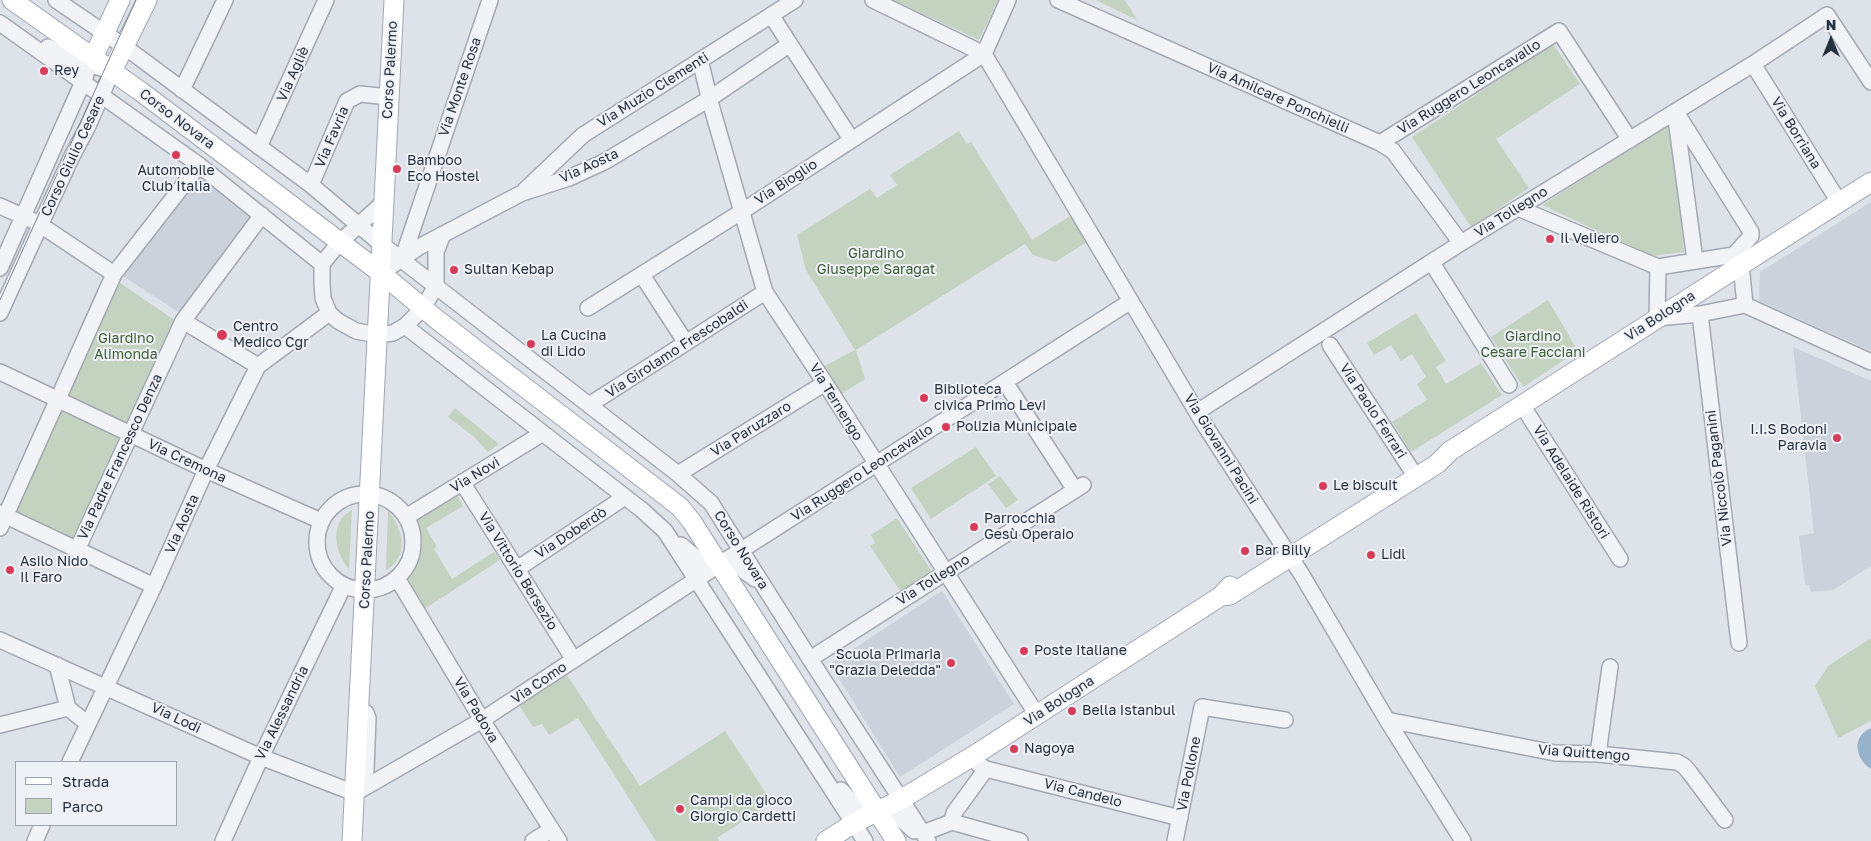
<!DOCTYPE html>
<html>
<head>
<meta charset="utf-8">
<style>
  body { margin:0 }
  #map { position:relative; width:1871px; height:841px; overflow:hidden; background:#dee2e9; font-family:"Golos Text",sans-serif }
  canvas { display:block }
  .legend { position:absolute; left:15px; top:761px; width:162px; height:65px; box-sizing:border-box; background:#eef1f6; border:1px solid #9ea4ad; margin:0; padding:6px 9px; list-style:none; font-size:15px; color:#263140 }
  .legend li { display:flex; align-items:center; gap:10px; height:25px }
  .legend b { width:25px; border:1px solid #9ea4ad }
  .north { position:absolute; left:1806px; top:15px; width:50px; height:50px; -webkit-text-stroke:4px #eef1f6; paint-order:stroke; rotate:0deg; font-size:14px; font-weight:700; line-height:20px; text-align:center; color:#263140 }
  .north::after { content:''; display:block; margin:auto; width:18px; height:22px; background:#263140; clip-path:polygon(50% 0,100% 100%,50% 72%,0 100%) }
</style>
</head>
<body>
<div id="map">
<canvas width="1871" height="841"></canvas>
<ul class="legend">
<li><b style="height:6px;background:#fff"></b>Strada</li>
<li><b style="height:14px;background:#c4d3bf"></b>Parco</li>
</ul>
<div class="north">N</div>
</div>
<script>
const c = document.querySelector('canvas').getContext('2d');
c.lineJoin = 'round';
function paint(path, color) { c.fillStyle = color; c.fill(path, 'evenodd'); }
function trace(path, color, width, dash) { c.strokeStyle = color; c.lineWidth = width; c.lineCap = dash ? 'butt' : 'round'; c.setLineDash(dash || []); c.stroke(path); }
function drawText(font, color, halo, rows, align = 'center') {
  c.font = font + ' "Golos Text",sans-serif'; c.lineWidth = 4; c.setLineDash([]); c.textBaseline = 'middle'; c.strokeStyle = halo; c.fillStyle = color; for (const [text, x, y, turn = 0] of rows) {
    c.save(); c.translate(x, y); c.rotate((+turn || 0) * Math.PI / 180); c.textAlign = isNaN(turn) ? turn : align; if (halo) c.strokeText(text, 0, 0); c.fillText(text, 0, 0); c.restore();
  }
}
const built = new Path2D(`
  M199,170l59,46 -75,99 -65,-42z
  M1871,202v149l-112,-50 1,-29z
  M1793,347l78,34v185l-38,24 -22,2 -2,-7 -4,-1 -6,-48 15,-3z
  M942,591l72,113 -114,73 -70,-113z`);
const green = new Path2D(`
  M893,0h105l-19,40z
  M1096,0h29l12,20z
  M1553,44l27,40 -84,55 33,49 -58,39 -59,-90z
  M1671,123l13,129 -32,4 -110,-51z
  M959,131l8,13 4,-2 61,98 38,-24 17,26 -32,20 -22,-7 -8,-11 -169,106 9,29 -24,15 -18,-27 32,-17 -49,-80 -9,-35 73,-46 7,9 20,-13 -7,-10z
  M116,280l61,42 -101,222 -65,-30z
  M1548,300l30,51 -55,36 -32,-50z
  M1416,313l30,48 -10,6 10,17 35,-21 21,32 -91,57 -19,-30 35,-22 -10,-16 9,-7 -14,-23 -11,7 -10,-16 -17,10 -7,-12z
  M455,408l44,36 -11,8 -15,-16 -25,-19z
  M976,447l20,29 -65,43 -20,-31z
  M1000,476l18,24 -12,8 -18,-24z
  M456,493l7,13 -37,22 11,19 -3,2 18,30 42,-27 6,8 -79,51 -20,-32c22,-13 20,-40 14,-61z
  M352,510l-3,59c-14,-17 -21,-46 3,-59z
  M388,511c15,17 22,46 -2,59z
  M897,518l35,54 -31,20 -31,-46 5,-3 -4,-8z
  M1871,638v83l-33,17 -23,-52 13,-20z
  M565,672l75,114 85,-55 47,71 -55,36 2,3h-63l-78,-123 -29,17 -7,-11 -9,3 -16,-25z`);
const water = new Path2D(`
  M1871,728v41c-16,-10 -20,-33 0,-41z`);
const minor = new Path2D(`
  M56,0l69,47 186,138 69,58 298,231 33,29 99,156 118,182
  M873,0l111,54
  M1058,0l322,143 13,8 68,92
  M771,15l80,124
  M0,23l199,142 123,99
  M984,54l218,367 100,154 85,145 76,121
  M984,54l24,-54
  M700,60l11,45 54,187 60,91 212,332
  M1753,64l86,138
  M182,90l43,-90
  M1676,112l75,120v4l-17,19
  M1676,119l19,141
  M1380,143l179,-112 71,109
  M259,147l67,-147
  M311,185l36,-84 13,-7 29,3
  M525,190l58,-55 212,-135
  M384,202l-45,41 -17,21v19l1,15 6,15 9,8 18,10 22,4 15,-2 12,-7 18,-18 13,-22v-34l7,-18
  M0,206l36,16 78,52
  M1518,208l140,59
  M1734,255l7,9 4,41 -45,9 -43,4 1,-51z
  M402,260l88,-260
  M1432,263l77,122
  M0,268l86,-193
  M381,273l38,-26 103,-54 47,-15 35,-16 105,-63 81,-55
  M642,275l44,68
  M1745,305l126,57
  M588,308l153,-96 243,-158
  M0,313l71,-155 17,-32 24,-55 -41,-11 -23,-13
  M1700,314l39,329
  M183,321l75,45
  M405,326l237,184 23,21 200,310
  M1330,345l86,132
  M0,372l206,98 115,51
  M1005,382l70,108
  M589,405l176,-113
  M1522,405l98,154
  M1197,412l264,-169 292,-179 74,-49 44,67
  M678,474l147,-91
  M462,482l112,178
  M317 542a48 48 0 1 1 96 0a48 48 0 1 1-96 0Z
  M0,513l154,73
  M406,517l137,-84
  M0,528l114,-254 85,-109
  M681,545l20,17 36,4 18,13
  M77,550l106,-229 79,-106
  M517,569l108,-72
  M397,578l85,142 77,121
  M0,640l261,117 91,35h5l125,-72 247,-162 402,-257
  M810,659l273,-174
  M57,665l11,43 20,16
  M1387,720l168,33 43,1 79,8 7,4 6,7 35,47
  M0,725l68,-17
  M1598,754l12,-87
  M973,756l5,8 8,5 194,49
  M70,762l84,-176 52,-116 52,-104 71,-53
  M355,782l8,-4 3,-7 2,-53 -2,-5 -7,-2
  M841,790l14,15 46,14 13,12
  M952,822l68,19
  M952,822l2,-9 32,-44
  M923,833l29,-11
  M35,841l7,-16
  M223,841l38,-84 83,-172
  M533,841l18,-11
  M1175,841l27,-134 83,13`);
const major = new Path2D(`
  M12,0l128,91 241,182 54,45 245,189 12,15 204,319
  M93,58l27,-58
  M112,71l35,-71
  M1221,596l9,-1 207,-131 13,-13 421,-269
  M352,841l42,-841
  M826,841l28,-18 46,-23 73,-44 248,-160 9,-10`);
const tram = new Path2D(`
  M0,300l136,-300`);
const markers = [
  [44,71,5,"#d63b57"],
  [176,155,5,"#d63b57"],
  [397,169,5,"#d63b57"],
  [1550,239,5,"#d63b57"],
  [454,270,5,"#d63b57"],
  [222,335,6,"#d63b57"],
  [531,344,5,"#d63b57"],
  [924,398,5,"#d63b57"],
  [946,427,5,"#d63b57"],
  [1837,438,5,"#d63b57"],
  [1323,486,5,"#d63b57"],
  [974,527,5,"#d63b57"],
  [1245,551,5,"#d63b57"],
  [1371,555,5,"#d63b57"],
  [10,570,5,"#d63b57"],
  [1024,651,5,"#d63b57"],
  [951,663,5,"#d63b57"],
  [1072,711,5,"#d63b57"],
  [1014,749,5,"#d63b57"],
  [680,809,5,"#d63b57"]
];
const streetNames = [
  ["Corso Palermo",390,70,-87],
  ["Via Agliè",293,74,-66],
  ["Via Monte Rosa",460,87,-71],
  ["Via Ruggero Leoncavallo",1469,87,-32],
  ["Via Muzio Clementi",653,90,-32],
  ["Via Amilcare Ponchielli",1278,98,24],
  ["Corso Novara",177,119,37],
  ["Via Borriana",1796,133,58],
  ["Via Favria",332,137,-67],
  ["Corso Giulio Cesare",73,156,-65],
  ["Via Aosta",589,166,-25],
  ["Via Bioglio",786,182,-33],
  ["Via Tollegno",1511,212,-32],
  ["Via Bologna",1660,316,-33],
  ["Via Girolamo Frescobaldi",677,349,-33],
  ["Via Ternengo",836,402,58],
  ["Via Paolo Ferrari",1373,411,57],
  ["Via Paruzzaro",751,429,-32],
  ["Via Giovanni Pacini",1221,449,58],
  ["Via Padre Francesco Denza",120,457,-65],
  ["Via Cremona",187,461,25],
  ["Via Ruggero Leoncavallo",862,473,-33],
  ["Via Novi",475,475,-31],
  ["Via Niccolò Paganini",1719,478,-97],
  ["Via Adelaide Ristori",1571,482,58],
  ["Via Aosta",182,524,-66],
  ["Via Doberdò",571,533,-33],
  ["Corso Novara",741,550,58],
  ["Corso Palermo",367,560,-87],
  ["Via Vittorio Bersezio",518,571,58],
  ["Via Tollegno",933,580,-32],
  ["Via Como",539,683,-34],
  ["Via Bologna",1059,701,-33],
  ["Via Padova",476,710,59],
  ["Via Alessandria",282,713,-64],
  ["Via Lodi",176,718,25],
  ["Via Quittengo",1584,753,4],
  ["Via Pollone",1189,774,-79],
  ["Via Candelo",1083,793,14]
];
const poiNames = [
  ["Rey",54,71],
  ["Bamboo",407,161],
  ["Eco Hostel",407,177],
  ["Automobile",176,171,"center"],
  ["Club Italia",176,187,"center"],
  ["Il Veliero",1560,239],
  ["Sultan Kebap",464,270],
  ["Centro",233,327],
  ["Medico Cgr",233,343],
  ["La Cucina",541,336],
  ["di Lido",541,352],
  ["Biblioteca",934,390],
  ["civica Primo Levi",934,406],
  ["Polizia Municipale",956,427],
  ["I.I.S Bodoni",1827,430,"right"],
  ["Paravia",1827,446,"right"],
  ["Le biscuit",1333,486],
  ["Parrocchia",984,519],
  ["Gesù Operaio",984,535],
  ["Bar Billy",1255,551],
  ["Lidl",1381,555],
  ["Asilo Nido",20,562],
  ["Il Faro",20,578],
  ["Poste Italiane",1034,651],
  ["Scuola Primaria",941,655,"right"],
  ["\"Grazia Deledda\"",941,671,"right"],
  ["Bella Istanbul",1082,711],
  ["Nagoya",1024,749],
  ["Campi da gioco",690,801],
  ["Giorgio Cardetti",690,817]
];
const parkNames = [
  ["Giardino",876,254],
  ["Giuseppe Saragat",876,270],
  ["Giardino",1533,337],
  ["Cesare Facciani",1533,353],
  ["Giardino",126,339],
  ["Alimonda",126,355]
];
paint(built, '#ccd2db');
paint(green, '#c4d3bf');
paint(water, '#97b2cb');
trace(minor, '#a3a9b3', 18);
trace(major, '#9da7b5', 21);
trace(minor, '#f1f3f7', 15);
trace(major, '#fff', 19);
trace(tram, '#778293', 1);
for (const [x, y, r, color] of markers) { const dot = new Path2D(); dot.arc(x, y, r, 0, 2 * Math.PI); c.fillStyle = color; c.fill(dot); trace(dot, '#eef1f6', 2); }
drawText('14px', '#263140', '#eef1f6', streetNames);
drawText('14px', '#263140', '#eef1f6', poiNames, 'left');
drawText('14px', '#3c5d33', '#eef1f6', parkNames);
</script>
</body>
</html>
